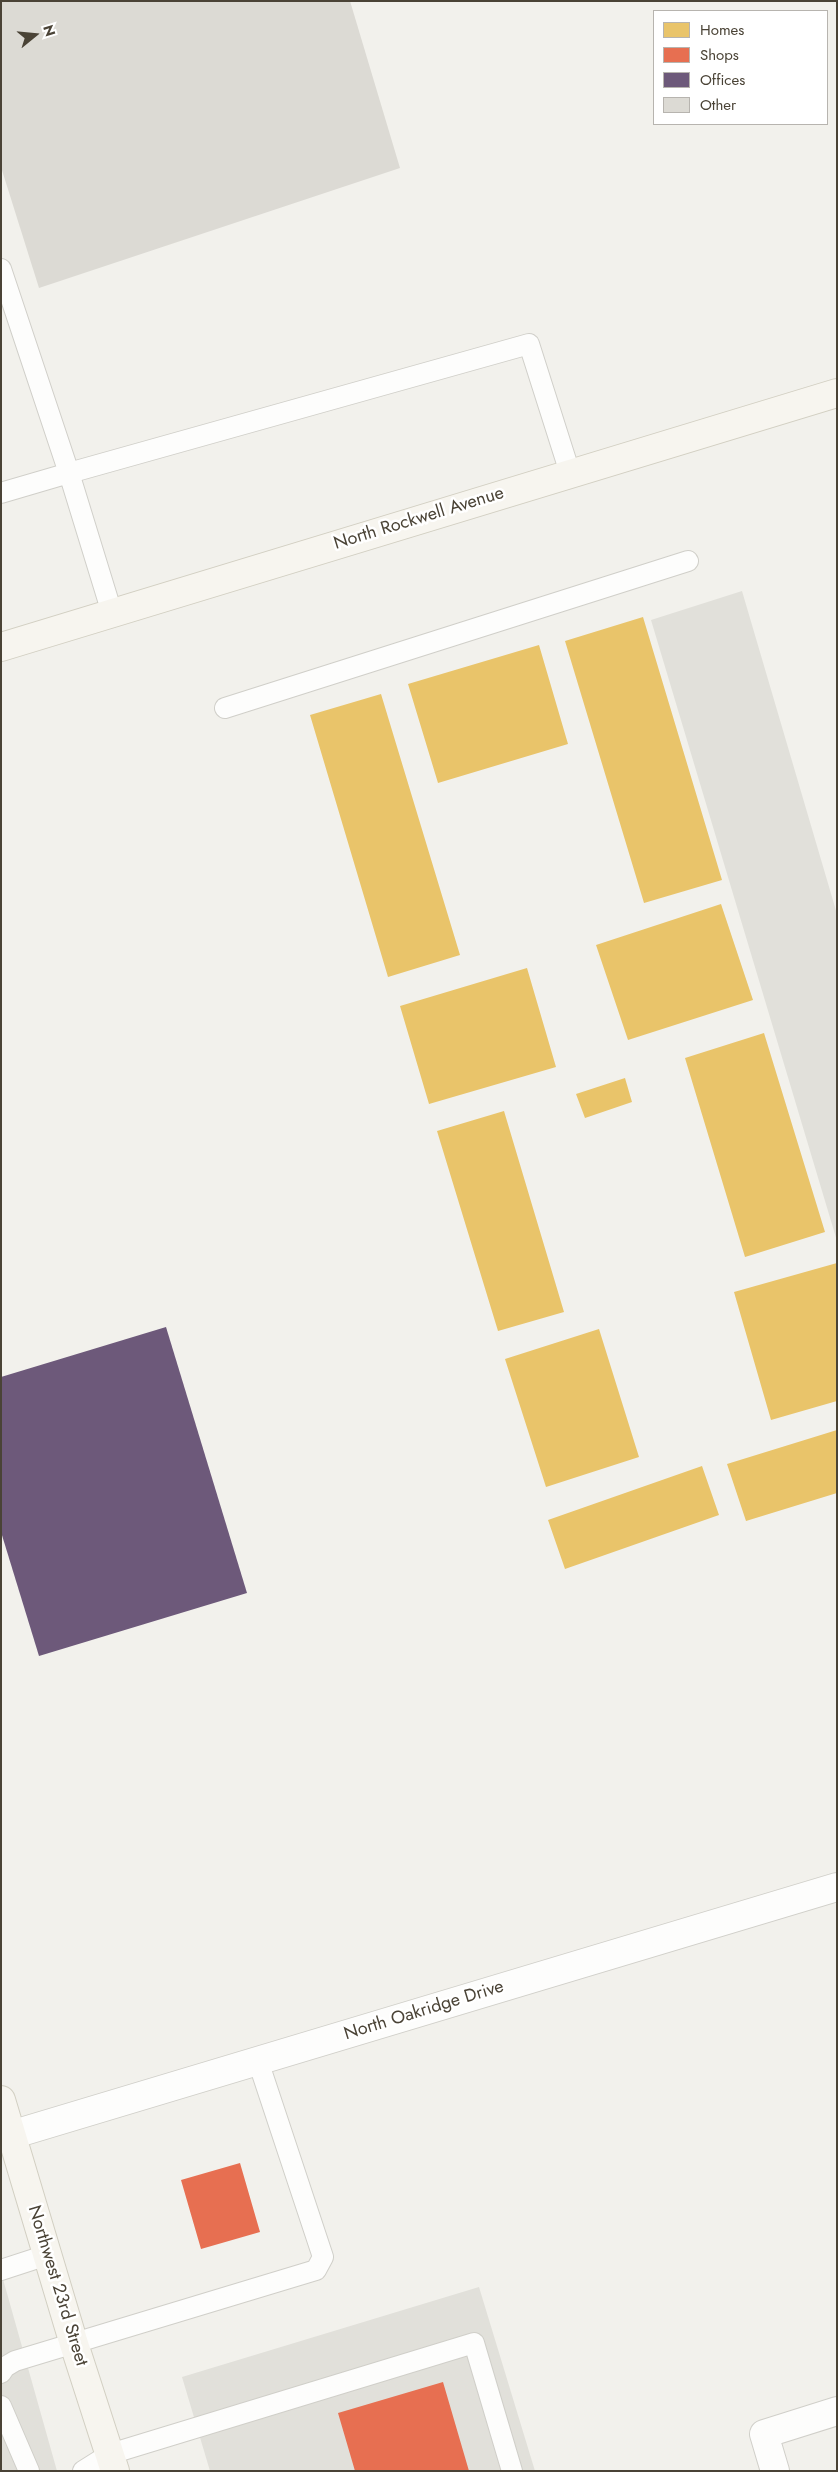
<!DOCTYPE html>
<html>
<head>
<meta charset="utf-8">
<style>
  body { margin:0 }
  #map { position:relative; width:838px; height:2472px; overflow:hidden; background:#f2f1ec; font-family:Jost,sans-serif }
  canvas { display:block }
  .frame { position:absolute; inset:0; border:2px solid #4a4336; pointer-events:none }
  .legend { position:absolute; left:653px; top:10px; width:175px; height:115px; box-sizing:border-box; background:#fff; border:1px solid #b7b4af; margin:0; padding:6px 9px; list-style:none; font-size:15px; color:#4a4336 }
  .legend li { display:flex; align-items:center; gap:10px; height:25px }
  .legend b { width:25px; border:1px solid #b7b4af }
  .north { position:absolute; left:10px; top:10px; width:50px; height:50px; -webkit-text-stroke:4px #fff; paint-order:stroke; rotate:73deg; font-size:14px; font-weight:700; line-height:20px; text-align:center; color:#4a4336 }
  .north::after { content:''; display:block; margin:auto; width:18px; height:22px; background:#4a4336; clip-path:polygon(50% 0,100% 100%,50% 72%,0 100%) }
</style>
</head>
<body>
<div id="map">
<canvas width="838" height="2472"></canvas>
<div class="frame"></div>
<ul class="legend">
<li><b style="height:14px;background:#e9c46a"></b>Homes</li>
<li><b style="height:14px;background:#e76f51"></b>Shops</li>
<li><b style="height:14px;background:#6d597a"></b>Offices</li>
<li><b style="height:14px;background:#dcdad4"></b>Other</li>
</ul>
<div class="north">N</div>
</div>
<script>
const c = document.querySelector('canvas').getContext('2d');
c.lineJoin = 'round';
function paint(path, color) { c.fillStyle = color; c.fill(path, 'evenodd'); }
function trace(path, color, width, dash) { c.strokeStyle = color; c.lineWidth = width; c.lineCap = dash ? 'butt' : 'round'; c.setLineDash(dash || []); c.stroke(path); }
function drawText(font, color, halo, rows, align = 'center') {
  c.font = font + ' Jost,sans-serif'; c.lineWidth = 5; c.setLineDash([]); c.textBaseline = 'middle'; c.strokeStyle = halo; c.fillStyle = color; for (const [text, x, y, turn = 0] of rows) {
    c.save(); c.translate(x, y); c.rotate((+turn || 0) * Math.PI / 180); c.textAlign = isNaN(turn) ? turn : align; if (halo) c.strokeText(text, 0, 0); c.fillText(text, 0, 0); c.restore();
  }
}
const parking = new Path2D(`
  M742,591l95,323v327l-186,-621z
  M1,2272l56,199h-56z
  M479,2287l56,184h-325l-28,-94z`);
const homes = new Path2D(`
  M643,617l79,263 -78,23 -79,-262z
  M539,645l29,99 -130,39 -30,-99z
  M381,694l79,261 -72,22 -78,-262z
  M721,904l32,96 -125,40 -32,-95z
  M527,968l29,99 -127,37 -29,-98z
  M764,1033l61,199 -80,25 -60,-199z
  M625,1078l7,24 -47,16 -9,-24z
  M504,1111l60,201 -66,19 -61,-200z
  M837,1263v138l-66,19 -37,-128z
  M599,1329l40,128 -93,30 -41,-128z
  M837,1430v63l-91,28 -19,-57z
  M702,1466l17,49 -154,54 -17,-49z`);
const shops = new Path2D(`
  M240,2163l20,69 -59,17 -20,-69z
  M443,2382l26,89h-114l-17,-58z`);
const offices = new Path2D(`
  M166,1327l81,266 -208,63 -38,-124v-155z`);
const building = new Path2D(`
  M1,1h349l50,167 -361,120 -38,-121z`);
const lane = new Path2D(`
  M1,269l68,204 -68,20
  M112,613l-43,-140 460,-129 41,129
  M225,708l463,-147
  M1,2270l46,-15
  M1,2373l4,-6 10,-6 301,-91 7,-13 -65,-196
  M1,2406l28,65
  M83,2471l27,-17 364,-111 38,128`);
const street = new Path2D(`
  M11,2135l826,-248
  M775,2471l-11,-37 73,-23`);
const secondary = new Path2D(`
  M1,647l836,-254
  M1,2100l73,244 41,127`);
const streetNames = [
  ["North Rockwell Avenue",419,519,-17],
  ["North Oakridge Drive",424,2011,-17],
  ["Northwest 23rd Street",57,2286,73]
];
paint(parking, '#e1e0da');
paint(homes, '#e9c46a');
paint(shops, '#e76f51');
paint(offices, '#6d597a');
paint(building, '#dcdad4');
trace(lane, '#d0cfc9', 22);
trace(street, '#d0cfc9', 30);
trace(secondary, '#d2cfc2', 30);
trace(lane, '#fdfdfc', 20);
trace(street, '#fdfdfc', 28);
trace(secondary, '#f7f5ef', 28);
drawText('18px', '#4a4336', '#fff', streetNames);
</script>
</body>
</html>
